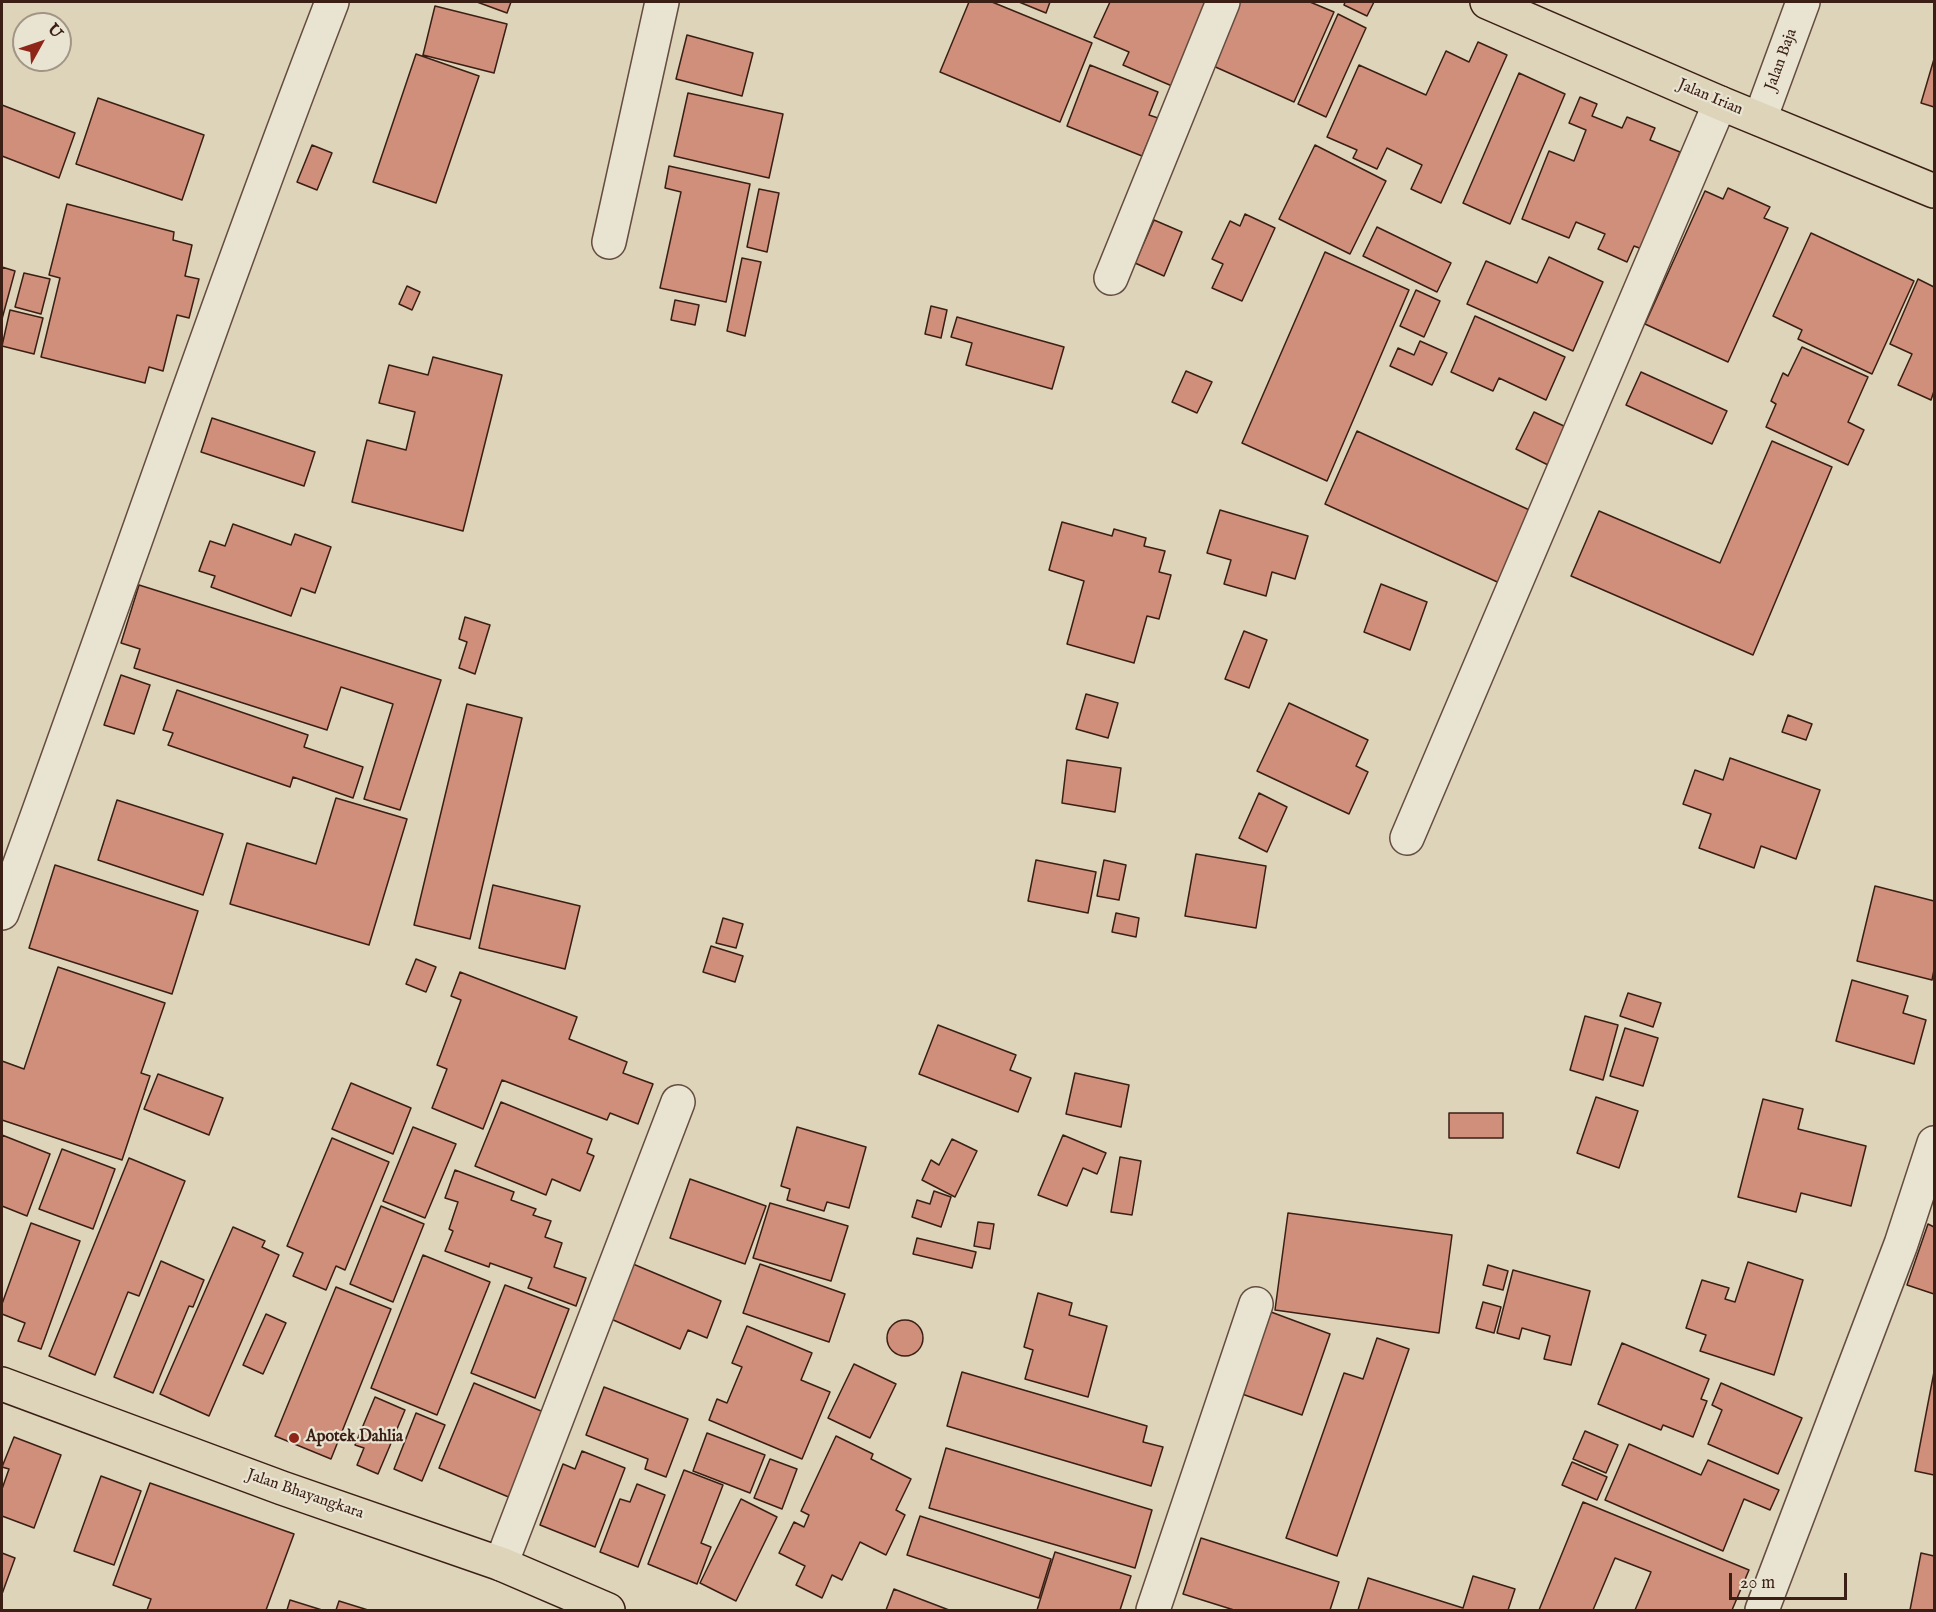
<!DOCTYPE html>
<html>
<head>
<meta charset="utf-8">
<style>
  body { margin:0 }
  #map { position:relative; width:1936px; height:1612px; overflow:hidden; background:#ddd4ba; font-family:"IM FELL English",serif }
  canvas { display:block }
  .frame { position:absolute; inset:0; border:3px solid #3b1f14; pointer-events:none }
  .north { position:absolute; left:12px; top:12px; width:60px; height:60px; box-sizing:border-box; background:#e9e3d2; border:2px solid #a39586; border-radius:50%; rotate:50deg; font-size:16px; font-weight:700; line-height:24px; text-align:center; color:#3b1f14 }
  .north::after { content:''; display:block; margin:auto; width:21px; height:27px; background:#8f2418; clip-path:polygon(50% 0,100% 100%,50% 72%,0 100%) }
  .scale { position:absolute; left:1729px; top:1573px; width:118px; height:27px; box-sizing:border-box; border:3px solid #3b1f14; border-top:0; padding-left:8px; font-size:18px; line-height:21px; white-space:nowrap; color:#3b1f14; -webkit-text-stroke:4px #e9e3d2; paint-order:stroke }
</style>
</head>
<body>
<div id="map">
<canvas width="1936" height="1612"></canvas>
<div class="frame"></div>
<div class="north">U</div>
<div class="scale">20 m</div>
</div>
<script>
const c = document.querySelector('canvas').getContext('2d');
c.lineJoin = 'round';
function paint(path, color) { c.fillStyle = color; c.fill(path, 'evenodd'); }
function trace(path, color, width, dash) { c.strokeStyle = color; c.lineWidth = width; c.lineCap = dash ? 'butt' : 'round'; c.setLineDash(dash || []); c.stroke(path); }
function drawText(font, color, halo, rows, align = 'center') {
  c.font = font + ' "IM FELL English",serif'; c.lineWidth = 4.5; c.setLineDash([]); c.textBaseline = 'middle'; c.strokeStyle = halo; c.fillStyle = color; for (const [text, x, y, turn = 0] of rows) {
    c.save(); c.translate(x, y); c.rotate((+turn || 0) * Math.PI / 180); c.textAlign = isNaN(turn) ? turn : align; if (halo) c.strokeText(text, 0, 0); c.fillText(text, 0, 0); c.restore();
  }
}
const building = new Path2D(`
  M477,2h34l-4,11z
  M969,2h23l100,41 -32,79 -120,-50z
  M1019,2h31l-4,11z
  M1110,2h98l-36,84 -49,-21 6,-13 -35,-15z
  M1234,2h76l24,10 -40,90 -83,-37z
  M1345,2h29l-7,14 -23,-11z
  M435,6l72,18 -13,49 -71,-18z
  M1338,14l28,14 -40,89 -28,-13z
  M687,35l66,18 -11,43 -66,-17z
  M1478,42l29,13 -66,148 -30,-14 11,-24 -35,-17 -10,21 -24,-11 4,-8 -30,-13 32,-72 67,30 20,-44 23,11z
  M416,54l63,22 -43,127 -63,-21z
  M1934,59v48l-13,-4z
  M1090,65l68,27 -9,23 9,3 -16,38 -75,-30z
  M1519,73l46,21 -55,130 -47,-21z
  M688,93l95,21 -14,64 -95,-22z
  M1580,97l17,7 -5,12 30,12 5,-11 28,11 -5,12 30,12 -38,97 -8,-3 -7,16 -29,-13 7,-15 -29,-12 -7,16 -47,-19 27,-68 25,10 12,-31 -17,-7z
  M98,98l106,37 -22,65 -106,-36z
  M2,105l73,28 -16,45 -57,-22z
  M312,145l20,8 -15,37 -20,-8z
  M1315,145l71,36 -36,73 -71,-35z
  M669,166l81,18 -24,118 -66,-14 21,-96 -16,-4z
  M1728,188l42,19 -6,11 24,10 -60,134 -83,-38 60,-133 18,8z
  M759,189l20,4 -12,59 -20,-5z
  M67,204l107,28 -1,8 19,5 -7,31 14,3 -10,39 -12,-3 -14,56 -14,-4 -4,16 -104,-26 19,-79 -11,-3z
  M1245,214l30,14 -33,73 -30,-13 11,-24 -11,-5 18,-38 10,5z
  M1154,220l28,12 -18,44 -29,-13z
  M1377,227l74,36 -14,29 -74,-36z
  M1811,233l103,48 -42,93 -74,-35 4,-9 -29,-14z
  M1325,252l84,38 -82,191 -85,-38z
  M1549,257l54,25 -30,69 -106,-47 19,-43 51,22z
  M742,258l19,4 -16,74 -18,-5z
  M2,267l13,4 -13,48z
  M24,273l26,6 -9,35 -26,-7z
  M1918,279l16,8v104l-3,9 -33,-15 14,-31 -22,-10z
  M407,286l13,6 -8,18 -13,-6z
  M1416,290l24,11 -16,36 -24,-11z
  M675,300l24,5 -4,20 -24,-5z
  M931,306l16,4 -6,28 -16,-4z
  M10,310l33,8 -9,36 -32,-8z
  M1475,316l90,41 -19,43 -47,-22 -6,13 -42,-19z
  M957,317l107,30 -12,42 -86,-24 6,-22 -21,-6z
  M1420,341l27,12 -15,32 -42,-19 8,-18 16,7z
  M1802,347l66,30 -20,45 16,8 -16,35 -82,-38 10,-23 -5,-3 12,-28 5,3z
  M433,357l69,18 -39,156 -111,-29 15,-62 39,10 9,-38 -36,-9 10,-38 39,10z
  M1186,371l26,11 -15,31 -25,-11z
  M1641,372l86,39 -15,33 -86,-39z
  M1534,412l32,15 -18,38 -32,-16z
  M212,418l103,34 -11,34 -103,-34z
  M1357,431l179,82 -32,72 -179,-81z
  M1772,441l60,26 -79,188 -182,-79 28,-65 121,52z
  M1220,510l88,26 -13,43 -23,-7 -6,24 -42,-12 7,-24 -24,-7z
  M1062,522l50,14 2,-7 32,9 -2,8 21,5 -6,21 12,3 -12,44 -12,-3 -13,47 -67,-19 17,-63 -35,-11z
  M233,524l58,21 4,-11 36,13 -16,46 -14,-5 -10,28 -80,-29 4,-11 -16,-5 11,-30 15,5z
  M1381,584l46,18 -17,48 -46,-18z
  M139,585l302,95 -41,130 -36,-11 29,-95 -52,-17 -14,43 -193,-62 6,-19 -19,-6z
  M465,617l25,8 -15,49 -16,-6 8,-26 -8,-3z
  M1244,631l23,9 -18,48 -24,-9z
  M121,675l29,10 -16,49 -30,-9z
  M177,690l131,45 -4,12 59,20 -10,31 -60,-21 -3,10 -122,-42 5,-12 -10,-3z
  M1086,694l32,9 -10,35 -32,-9z
  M1289,703l79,37 -12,26 12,6 -19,42 -92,-43z
  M467,704l55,14 -52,221 -56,-14z
  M1788,715l24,9 -6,16 -24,-8z
  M1730,758l90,32 -24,69 -35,-13 -7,22 -55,-20 12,-34 -28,-10 12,-34 28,10z
  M1067,760l54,8 -6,44 -53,-9z
  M1259,793l28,14 -20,45 -28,-14z
  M336,798l71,21 -38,126 -139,-41 17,-61 69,21z
  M117,800l106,34 -20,61 -105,-35z
  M1196,854l70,12 -10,62 -71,-12z
  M1036,860l60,12 -8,41 -60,-12z
  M1104,860l22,5 -7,35 -22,-4z
  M55,865l143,46 -26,83 -143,-46z
  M493,885l87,21 -15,63 -86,-21z
  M1875,886l59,15v69l-2,10 -75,-19z
  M1116,913l23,5 -3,19 -24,-5z
  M723,918l20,6 -7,24 -20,-5z
  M711,946l32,10 -8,26 -32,-10z
  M416,959l20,8 -10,25 -20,-8z
  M58,967l107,36 -24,70 9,3 -28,84 -120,-40v-59l22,8z
  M460,972l117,45 -8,22 58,23 -4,11 30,11 -15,40 -28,-11 -3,7 -105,-40 -19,49 -51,-21 15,-39 -10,-4 24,-65 -10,-4z
  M1852,980l56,16 -5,17 23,7 -12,44 -78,-23z
  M1628,993l33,10 -8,24 -33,-11z
  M1585,1016l33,9 -15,55 -33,-10z
  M938,1025l78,30 -6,15 21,8 -13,34 -99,-38z
  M1625,1028l33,10 -15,48 -33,-10z
  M1075,1073l54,12 -8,42 -55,-13z
  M158,1074l65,24 -14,37 -65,-26z
  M351,1083l60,25 -18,46 -61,-25z
  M1596,1097l42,14 -19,57 -42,-15z
  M1763,1099l40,10 -5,20 68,17 -15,60 -50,-13 -5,19 -58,-15z
  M501,1102l91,37 -5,14 7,3 -14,35 -28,-12 -6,16 -71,-29z
  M1449,1113h54v25h-54z
  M413,1127l43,17 -31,74 -42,-17z
  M797,1127l69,20 -17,61 -22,-6 -3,9 -37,-11 3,-11 -9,-3z
  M2,1135l48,19 -23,62 -25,-10z
  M1063,1135l43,18 -9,21 -14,-6 -16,38 -29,-11z
  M332,1138l57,24 -44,108 -9,-4 -10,24 -33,-14 10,-23 -16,-7z
  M952,1139l25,12 -22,46 -33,-17 9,-20 8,5z
  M62,1149l53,20 -22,60 -54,-20z
  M1120,1157l21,4 -9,54 -21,-3z
  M129,1158l56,23 -46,115 -11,-4 -33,83 -46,-19z
  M455,1170l59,22 -3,8 25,9 -3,6 18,6 -6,16 17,6 -8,24 32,11 -10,28 -48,-18 4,-10 -42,-15 -1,4 -44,-16 8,-20 -4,-2 9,-27 -13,-4z
  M690,1179l76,27 -21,58 -75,-26z
  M934,1191l17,6 -10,30 -29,-10 5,-17 13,4z
  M770,1203l78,23 -17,55 -78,-23z
  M381,1206l43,18 -31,78 -43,-18z
  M1288,1213l164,22 -13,98 -164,-23z
  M978,1222l16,2 -4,25 -16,-3z
  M31,1223l49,18 -39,108 -23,-8 7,-18 -23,-9v-10z
  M1928,1224l6,3v67l-27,-9z
  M233,1227l32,14 -3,6 17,8 -70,161 -49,-22z
  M917,1238l59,14 -4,16 -59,-14z
  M423,1255l67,27 -53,133 -66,-27z
  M161,1261l43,19 -11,27 -4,-1 -36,87 -39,-16z
  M1748,1262l55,18 -29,95 -74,-24 6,-16 -20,-7 16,-48 27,8 -4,11 10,3z
  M633,1264l88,37 -14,37 -19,-8 -8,19 -69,-30z
  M760,1264l85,30 -16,48 -86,-29z
  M1488,1265l20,6 -5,19 -20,-5z
  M1513,1270l77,21 -19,74 -27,-6 6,-23 -28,-8 -3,11 -22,-6z
  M505,1285l64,24 -34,89 -64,-25z
  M336,1287l55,22 -60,150 -56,-23z
  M1038,1293l34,10 -3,12 38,11 -19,71 -63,-18 8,-29 -9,-3z
  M1483,1302l18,5 -7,26 -18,-5z
  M1271,1312l59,22 -28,81 -60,-21z
  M266,1314l20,9 -23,51 -20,-9z
  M887 1338a18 18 0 1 1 36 0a18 18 0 1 1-36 0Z
  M747,1326l65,27 -11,27 29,12 -28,67 -93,-39 8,-21 10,4 15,-36 -10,-4z
  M1377,1338l32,11 -72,207 -51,-18 58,-165 19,6z
  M1622,1343l87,36 -8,20 6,2 -14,36 -30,-12 -2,5 -63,-26z
  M854,1364l42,20 -26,54 -42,-20z
  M962,1372l185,54 -4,16 20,5 -12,39 -204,-60z
  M1934,1372v103l-19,-4z
  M474,1383l72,30 -35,85 -72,-30z
  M1721,1383l81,35 -24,56 -70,-30 14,-34 -10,-5z
  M604,1387l84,32 -22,58 -21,-8 3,-10 -62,-24z
  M375,1397l30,13 -27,64 -21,-9 7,-17 -9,-3z
  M416,1413l29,12 -23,56 -28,-12z
  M1585,1431l33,14 -12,28 -33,-14z
  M707,1433l58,22 -15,38 -57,-22z
  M836,1436l37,18 -2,5 40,20 -15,31 9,5 -19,40 -26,-13 -18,38 -10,-5 -10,23 -26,-13 9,-19 -26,-13 15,-31 10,5 5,-12 -8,-4z
  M14,1437l47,18 -27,73 -32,-12v-27l7,-20 -7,-2z
  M1629,1444l72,31 7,-15 71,30 -9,20 -26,-11 -21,52 -118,-51z
  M946,1448l206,62 -17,58 -206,-60z
  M582,1451l43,17 -30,79 -55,-22 23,-61 12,5z
  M770,1459l27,10 -15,40 -28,-11z
  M1572,1462l35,15 -10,23 -35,-15z
  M684,1470l39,15 -22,58 10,4 -14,37 -49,-20z
  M101,1476l40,15 -27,74 -40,-14z
  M150,1483l144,51 -28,76h-119l4,-11 -38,-14z
  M637,1484l28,11 -27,72 -38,-15 20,-53 10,3z
  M741,1499l36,18 -41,84 -36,-18z
  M1583,1502l166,68 -17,40h-97l16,-38 -36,-14 -22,52h-54z
  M920,1516l131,43 -12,39 -132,-43z
  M1201,1538l138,44 -9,28h-96l-51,-16z
  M1055,1552l76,24 -11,34h-83z
  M2,1553l13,5 -13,36z
  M1921,1553l13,3v54h-24z
  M1473,1576l42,13 -7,21h-150l10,-32 95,30z
  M894,1589l55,21h-63z
  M290,1600l32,10h-35z
  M339,1601l29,9h-32z`);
const minor = new Path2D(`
  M1760,119l43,-117
  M609,242l53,-240
  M1111,278l112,-276
  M1407,838l313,-735
  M2,913c111,-303 214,-610 330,-911
  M501,1564l177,-462
  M1153,1610l103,-306
  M1762,1610l139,-366 33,-101`);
const major = new Path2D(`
  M1487,2l233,101 214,88
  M2,1384l280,104 219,76 107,46`);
const markers = [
  [294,1438,6,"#8f2418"]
];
const streetNames = [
  ["Jalan Baja",1782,60,-70],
  ["Jalan Irian",1710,98,23],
  ["Jalan Bhayangkara",305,1495,19]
];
const poiNames = [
  ["Apotek Dahlia",306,1438]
];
paint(building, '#d08f7b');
trace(building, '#3b1f14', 1.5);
trace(minor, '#644c3e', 36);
trace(major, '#3b1f14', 36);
trace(minor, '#e9e3d2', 33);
trace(major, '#ddd4ba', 33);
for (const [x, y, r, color] of markers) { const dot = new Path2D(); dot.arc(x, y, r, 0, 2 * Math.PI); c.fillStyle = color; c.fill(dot); trace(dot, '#e9e3d2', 2); }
drawText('16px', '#3b1f14', '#e9e3d2', streetNames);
drawText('bold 16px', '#3b1f14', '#e9e3d2', poiNames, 'left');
</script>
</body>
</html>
